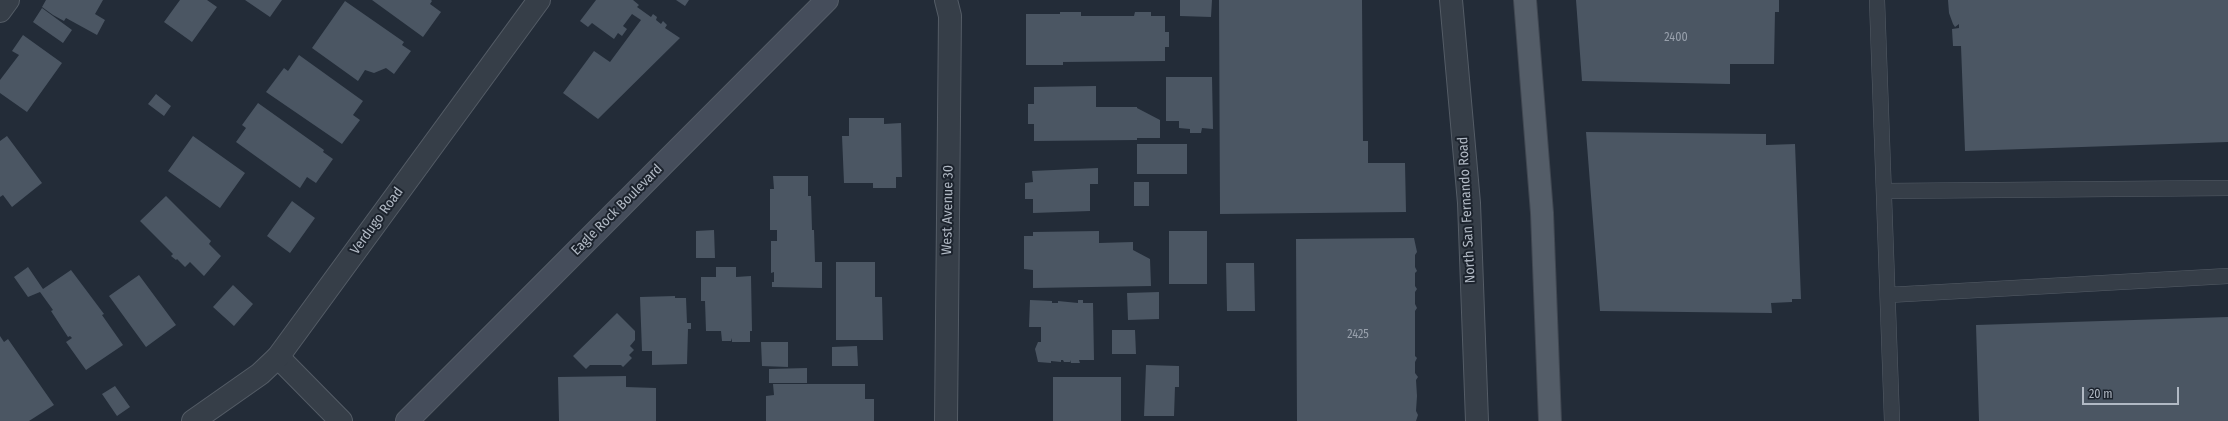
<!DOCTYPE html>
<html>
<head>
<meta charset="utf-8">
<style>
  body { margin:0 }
  #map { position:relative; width:2228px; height:421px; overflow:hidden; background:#232c38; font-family:"Fira Sans Condensed",sans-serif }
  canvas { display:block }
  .scale { position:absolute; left:2082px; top:387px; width:97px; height:18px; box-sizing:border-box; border:2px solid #b1b9c4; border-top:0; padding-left:5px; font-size:12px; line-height:14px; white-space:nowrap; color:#b1b9c4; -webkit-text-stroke:3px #1c232d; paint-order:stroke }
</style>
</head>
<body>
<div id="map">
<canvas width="2228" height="421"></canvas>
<div class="scale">20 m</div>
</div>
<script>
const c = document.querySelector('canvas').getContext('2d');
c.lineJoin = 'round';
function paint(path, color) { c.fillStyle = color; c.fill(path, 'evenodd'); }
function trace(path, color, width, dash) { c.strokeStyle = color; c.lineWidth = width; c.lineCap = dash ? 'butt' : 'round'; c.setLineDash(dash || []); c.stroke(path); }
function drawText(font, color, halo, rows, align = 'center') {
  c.font = font + ' "Fira Sans Condensed",sans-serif'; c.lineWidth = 4; c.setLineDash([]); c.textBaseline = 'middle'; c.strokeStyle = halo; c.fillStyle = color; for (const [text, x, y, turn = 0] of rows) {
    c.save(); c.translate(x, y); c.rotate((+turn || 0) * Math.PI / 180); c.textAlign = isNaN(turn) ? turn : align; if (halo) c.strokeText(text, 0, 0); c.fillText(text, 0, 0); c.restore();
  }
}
const building = new Path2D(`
  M46,0h57l-8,14 10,6 -8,15 -31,-17 -2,3 -11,-6 -11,-8z
  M180,0h27l10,7 -25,35 -28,-20z
  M245,0h37l-12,17z
  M372,0h59l1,1 -2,3 11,8 -18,25z
  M596,0h37l6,5 -2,2 14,10 2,-3 4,3 -1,3 5,4 2,-3 4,4 -2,3 15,10 -82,81 -35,-26 31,-42 16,11 31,-42 -9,-6 -9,12 4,3 -5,7 -4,-3 -4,6 -22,-16 -4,4 -8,-6z
  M676,0h13l-4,6z
  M1180,0h32l-1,17 -31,-1z
  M1219,0h143l1,141h5v22h37l1,49 -186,2z
  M1576,0h203v12h-4l-1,52h-44v20l-148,-3z
  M1948,0h280v142l-263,9 -4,-105h-8l-1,-17 7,-1v-4l-4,3 -2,-3 -4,-11z
  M345,1l59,41 -2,3 9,6 -17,23 -8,-6 -12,5 -9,-3 -7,11 -46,-33z
  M42,8l30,22 -9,13 -30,-21z
  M1060,12h21v4h53l1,-4h16v4h14v16h4v15h-4v14l-102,1v3h-37v-51h34z
  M23,35l39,28 -35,49 -27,-19v-13l19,-25 -7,-4z
  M299,55l64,46 -10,14 7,5 -18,24 -76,-52 18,-24 4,3z
  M1166,77h46l1,52 -11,-1 -1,5h-11v-4l-11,-1v-7h-13z
  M1096,86v21h41v1l23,12v18h-23v2l-103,1v-17h-6v-20h6v-17z
  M156,94l15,12 -7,10 -16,-12z
  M258,103l66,47 -1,2 10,7 -17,24 -9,-6 -7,11 -64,-46 10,-14 -4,-3z
  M849,118h35v6l17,-1 1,54h-6v11h-23v-5h-29l-2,-47h7z
  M1586,132l180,2v11l29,-1 6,155h-9v3l-21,1 1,10 -172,-2z
  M7,136l35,47 -30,24 -9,-12 -3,2v-56z
  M193,136l52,37 -25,35 -52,-37z
  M1137,144h50v30h-50z
  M1098,168v16h-8v27l-57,2v-14h-8v-16l8,-1 -1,-11z
  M773,176h35v20h3l1,34h2l1,32h7v26l-50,-1v-5h2v-10l-3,1v-32h6v-11h-7v-41h4z
  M1134,182h15v24h-15z
  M166,196l45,45 -2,3 12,12 -17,20 -14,-14 -5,5 -8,-8 -1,1 -5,-4 2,-2 -33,-33z
  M292,201l23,17 -25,35 -23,-17z
  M714,230l1,28h-19v-27z
  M1099,231v12l34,-1v8l17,9 1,27 -118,2v-18l-9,-1v-33h9v-4z
  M1169,231h38v53h-38z
  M1414,238l3,14 -2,3v12l2,4 -2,2v13l2,3 -2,3v12l2,4 -2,3v45l2,2 -2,4v11l3,4 -2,3 1,16 -1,15 2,4 -2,6h-119l-1,-182z
  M836,262h39v35h7l1,43h-47z
  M1226,263h28l1,48h-28z
  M28,267l15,22 28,-19 33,44 -2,1 21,30 -37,25 -20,-28 6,-4 -2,-2 -2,1 -17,-26 2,-1 -13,-18 -12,5 -14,-20z
  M716,267h20v10l15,-1 1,55h-2v11h-18v-4l-1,3h-9l-1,-10h-15l-1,-30h-4v-24h15z
  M139,275l37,50 -30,22 -37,-51z
  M233,285l20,19 -19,22 -21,-19z
  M1159,292v27l-31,1 -1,-27z
  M675,296v2h11l1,25h4v6h-3l-1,35 -35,1v-14h-10l-2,-54z
  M1030,300l22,1v2h6v-2l20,2v-3h5v3h10l1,57h-15l1,3h-9l-1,-3v2h-6l-1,-2h-2v2l-10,-1v2l-13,-1 -3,-13 3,-7h3v-15h-12z
  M617,313l18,18v9l-5,6 4,4 -5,5 3,3 -9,9 -2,-2h-31l-4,4 -13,-13z
  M2228,317v104h-249l-3,-96z
  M1112,330h23l1,24h-24z
  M0,336l4,6 4,-3 46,66 -25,16h-29z
  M761,342h27v25l-26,-1z
  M857,346l1,20h-26v-19z
  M1146,365l33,1v21h-4l-1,29h-30z
  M807,368v15h-38v-14z
  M626,376v11l30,1v33h-97l-1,-44z
  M1053,377h68v44h-68z
  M773,384h92v15h9v22h-108v-25l8,-1z
  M115,386l15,21 -13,9 -15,-22z`);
const service = new Path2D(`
  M1877,0l15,421
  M1884,191l344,-3
  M1888,295l340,-19`);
const minor = new Path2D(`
  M1451,0l18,203 8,218
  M0,11l8,-11
  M278,357l63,64
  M946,421l4,-405 -4,-16`);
const tertiary = new Path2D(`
  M193,421l67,-47 18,-17 261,-357`);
const secondary = new Path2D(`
  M407,421l420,-421`);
const primary = new Path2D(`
  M1525,0l17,213 8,208`);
const numberNames = [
  ["2400",1676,38],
  ["2425",1358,335]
];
const streetNames = [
  ["Eagle Rock Boulevard",617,210,-45],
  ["West Avenue 30",948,210,-89],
  ["North San Fernando Road",1467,210,-93],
  ["Verdugo Road",377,221,-54]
];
paint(building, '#4b5663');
trace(service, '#545c66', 16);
trace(minor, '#545c66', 24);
trace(tertiary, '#545c66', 24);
trace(secondary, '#545c66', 24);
trace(primary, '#404751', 24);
trace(service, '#363e48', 15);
trace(minor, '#363e48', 22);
trace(tertiary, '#363e48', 22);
trace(secondary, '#454d5b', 22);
trace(primary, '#545d68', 22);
drawText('12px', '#98a0ac', null, numberNames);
drawText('14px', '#b1b9c4', '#1c232d', streetNames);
</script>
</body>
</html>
